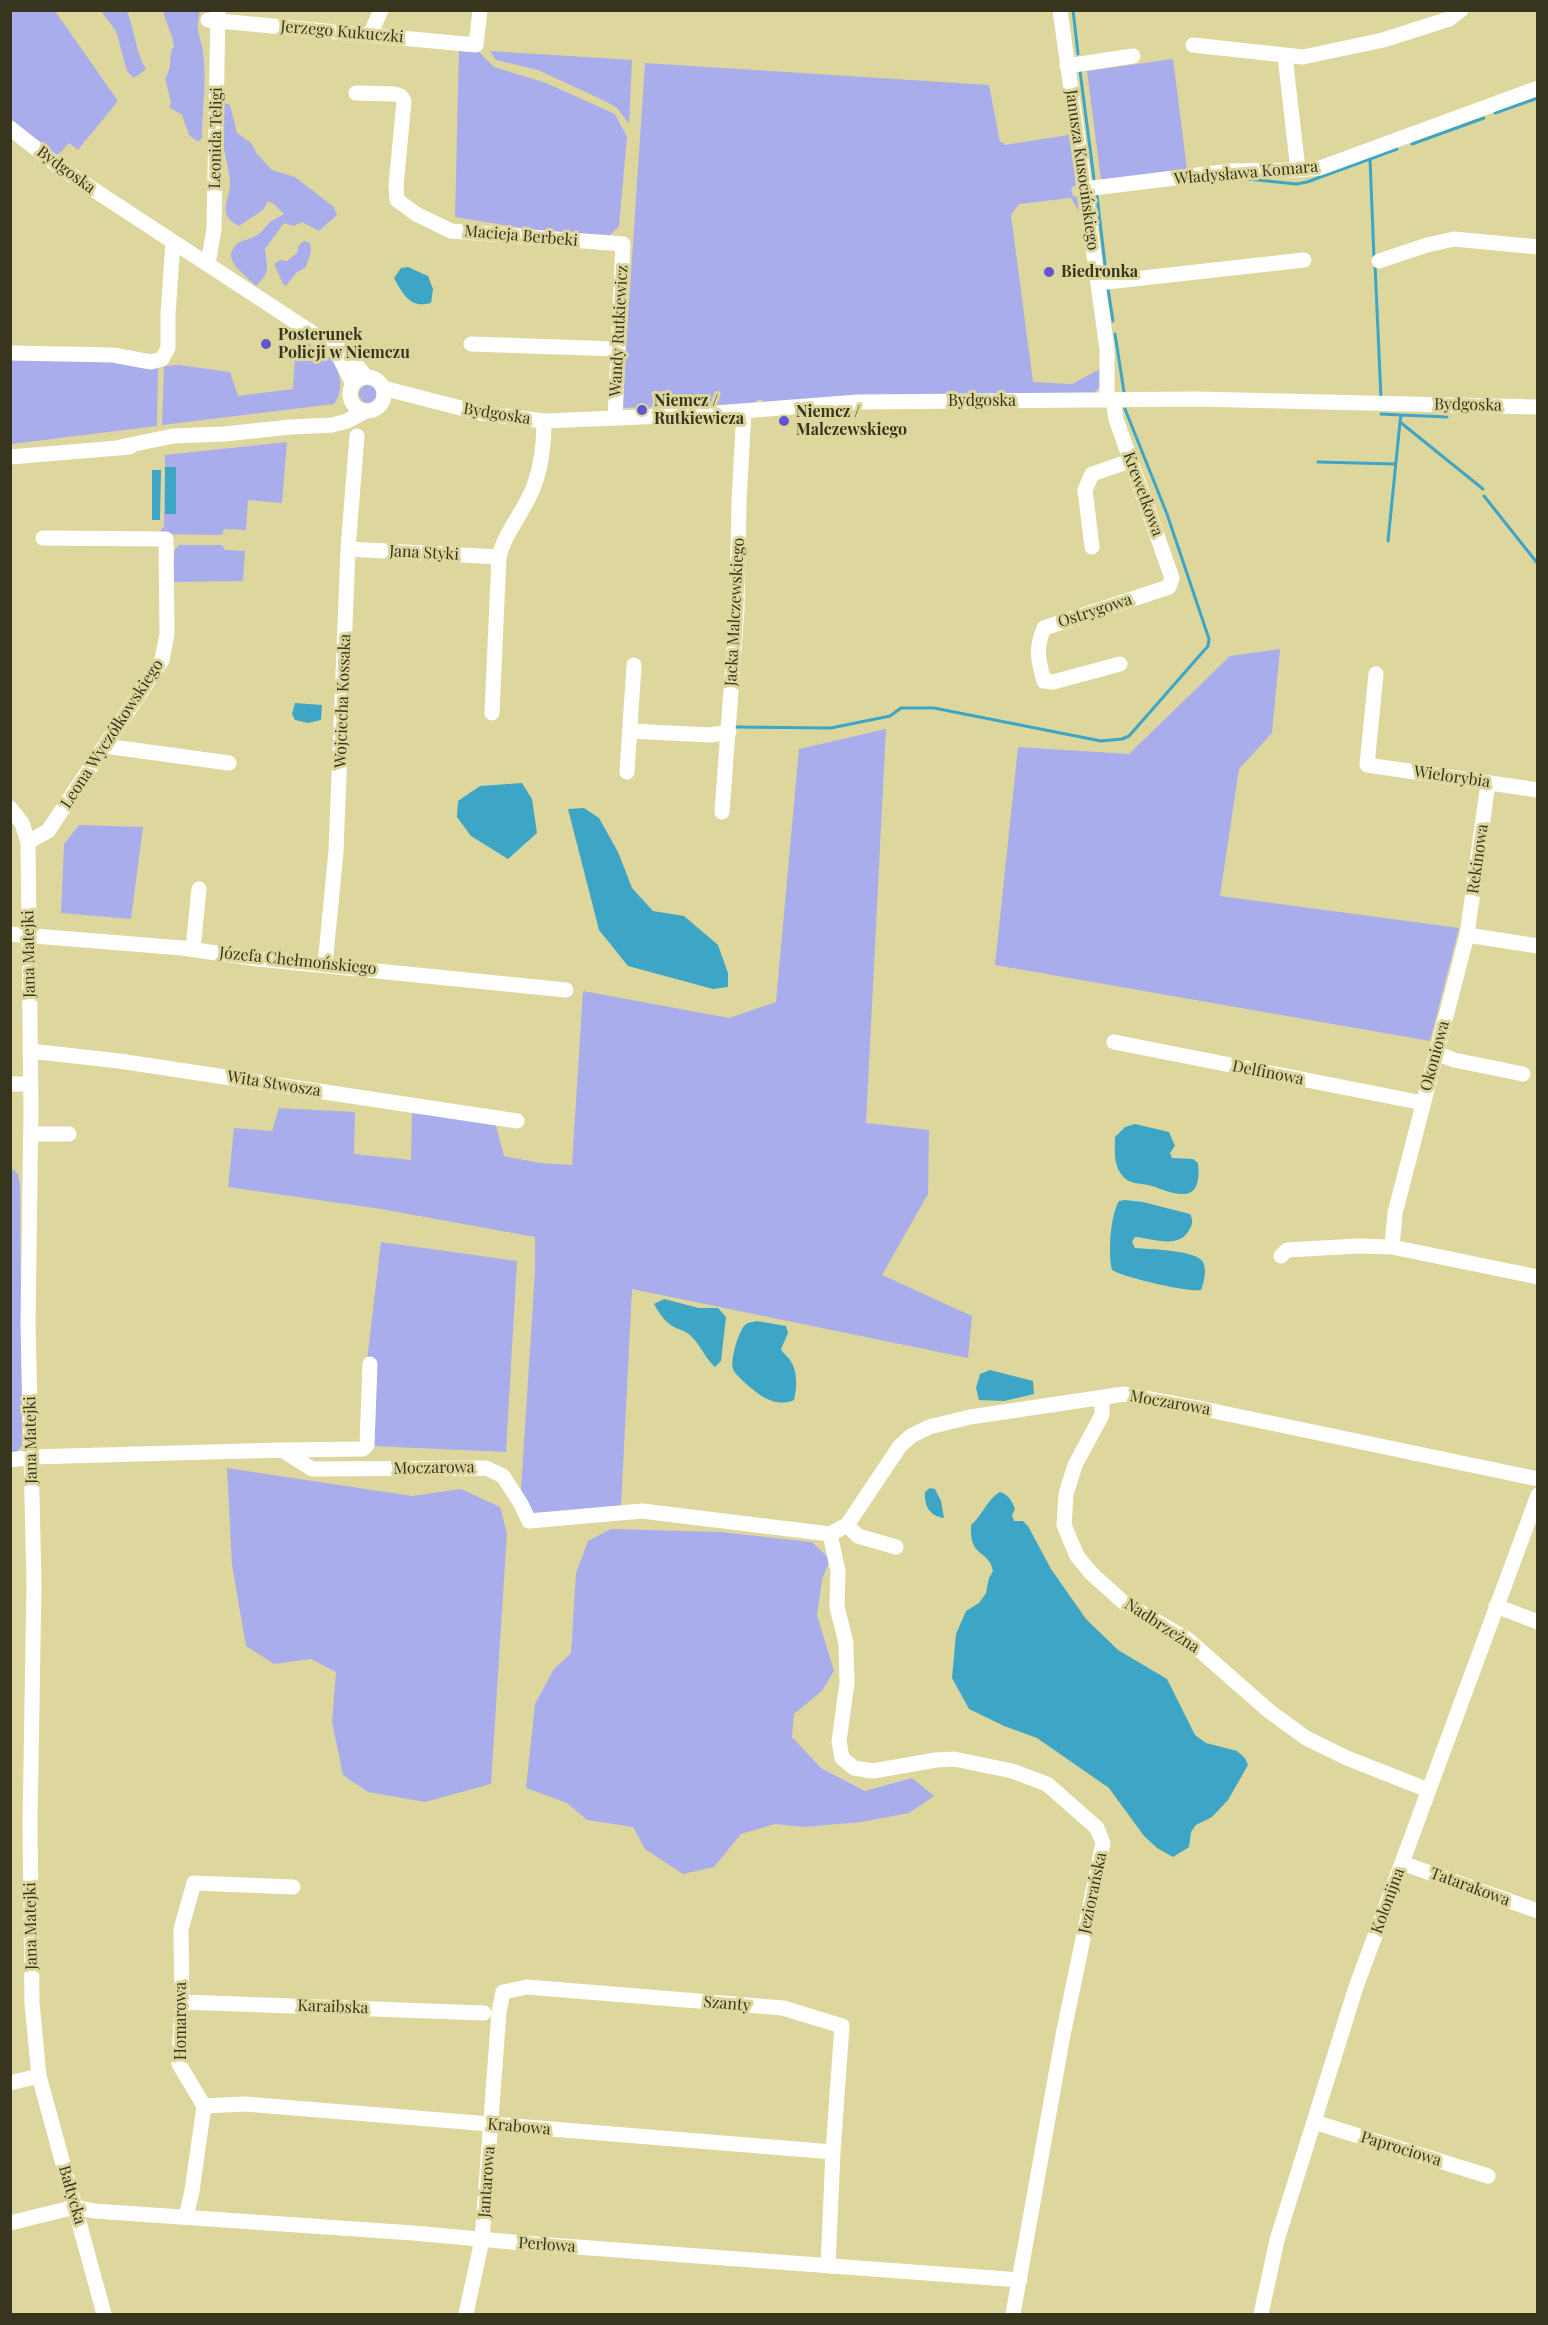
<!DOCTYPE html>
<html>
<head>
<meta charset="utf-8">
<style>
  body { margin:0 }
  #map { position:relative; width:1548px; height:2325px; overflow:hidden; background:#ded79d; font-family:"Playfair Display",serif }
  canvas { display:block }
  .frame { position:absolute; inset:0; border:12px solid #38351e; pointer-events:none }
</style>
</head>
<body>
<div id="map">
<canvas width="1548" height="2325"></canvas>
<div class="frame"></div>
</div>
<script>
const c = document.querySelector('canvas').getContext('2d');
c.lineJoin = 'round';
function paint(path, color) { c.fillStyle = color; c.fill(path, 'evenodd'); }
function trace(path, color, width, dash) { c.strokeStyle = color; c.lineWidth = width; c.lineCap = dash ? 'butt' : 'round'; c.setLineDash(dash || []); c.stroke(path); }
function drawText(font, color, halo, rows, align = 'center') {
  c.font = font + ' "Playfair Display",serif'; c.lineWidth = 6; c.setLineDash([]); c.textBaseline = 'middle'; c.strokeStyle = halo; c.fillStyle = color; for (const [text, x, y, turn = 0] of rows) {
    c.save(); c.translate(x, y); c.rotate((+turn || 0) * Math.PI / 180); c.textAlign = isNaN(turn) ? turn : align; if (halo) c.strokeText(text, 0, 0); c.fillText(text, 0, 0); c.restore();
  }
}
const green = new Path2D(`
  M11,11h44l63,90 -40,49 -9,-7 -8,9 -8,4 -42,-37z
  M101,11h26c8,19 8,40 19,58l-12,9 -7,-7 -11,-40z
  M163,11h37c-5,22 0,21 3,41 4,29 -1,57 -1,86l-4,4 -9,-7 -7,-20 -13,-8 2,-4 -6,-25c9,-12 2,-22 9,-32 -2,-14 -8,-22 -11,-35z
  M459,49l18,1 17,17 52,16 69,31 12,23 -8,89 -9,9 -64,-3 -91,-15z
  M490,51l142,9 -3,64 -12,-16 -10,-6 -69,-32 -42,-10z
  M1173,59l14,110 -86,11 -14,-109z
  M645,63l344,22 11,57h3l1,3 65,-10 7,50 -5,3 2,8 4,1 2,14 -8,-13 -52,6 -8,11 22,167 39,2 28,-15 -1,19 -5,5 -331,12 -1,-5h-5l-1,4 -134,4z
  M224,103l6,2 7,28 14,10 6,11 15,16 23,7 39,30 3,8 -18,16 -17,-9 -8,4 -10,-3 -19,26c2,18 6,23 -9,37 -9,-10 -36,-26 -20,-41 5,-5 12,-5 18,-8 6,-3 10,-8 14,-13 4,-4 11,-7 16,-10l-9,-9 -7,-4 -5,9 -24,16c-5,-3 -11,-6 -13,-13 -2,-10 5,-21 4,-32 -2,-22 -15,-57 -6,-78z
  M304,241l6,2 1,9 -5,15 -10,6 -10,13 -3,-2 -9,-20 6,-4 7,1 10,-8 2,-8z
  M296,335l40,27c4,15 8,28 -2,42l-172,21 2,-59 15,-1 51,7 8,24 55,-7z
  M112,359l46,9 -1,58 -146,18 -1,-84z
  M359 394a9 9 0 1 1 18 0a9 9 0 1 1-18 0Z
  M287,442l-5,61 -34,-3 -2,30 -22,-1 -2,6 -64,-1 6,-8 1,-71z
  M179,545h43l3,5 20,1 -2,30 -70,1 1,-31z
  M1280,649l-8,84 -33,36 -19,127 239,32 -29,113 -435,-76 23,-218 111,7 101,-98z
  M886,729l-20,394 63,7 -1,64 -46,81 90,41 -4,42 -336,-69 -11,218 -87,6 -13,-23 14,-220v-33l-154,-28 -153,-22 6,-59 38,3 7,-23 76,4 -1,42 57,6 1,-47 83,9 9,34 36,7 32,2 11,-174 146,27 47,-16 23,-253z
  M79,825l64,2 -12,92 -70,-6 3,-69z
  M10,1170h4l4,4 2,12 2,259 -4,6 -7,2z
  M381,1242l136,19 -11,191 -134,-6 -5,-85z
  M227,1468l185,28 49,-7 39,18 7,26 -16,251 -66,18 -57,-10 -25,-17 -11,-53 4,-50 -25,-13 -37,5 -28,-18 -14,-81z
  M611,1529l110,3 91,10 18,17 -8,21 -5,35 17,56 -12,20 -28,23 -2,23 29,31 44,23 47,-13 22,18 -25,17 -48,9 -56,5 -30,-3 -34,10 -27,33 -31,7 -38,-25 -12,-22 -46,-7 -20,-17 -41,-15 9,-84 19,-35 17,-16 5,-80 12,-32z`);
const water = new Path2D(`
  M408,267l20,9 5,13 -2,14c-21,6 -28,-9 -37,-25l7,-10z
  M165,467h11v47h-11z
  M152,470h9l-1,50h-8z
  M295,703l27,2 -1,15 -13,3 -13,-3 -3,-6z
  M522,783l10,16 5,34 -29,26 -37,-23 -14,-19 1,-16 22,-15z
  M584,808l15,10 19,34 14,36 21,23 31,5 34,29 10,28v14l-15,2 -85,-23 -29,-36 -31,-121z
  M1135,1124l34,8 6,14 -5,7 2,5 21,1 5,4c4,39 -16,34 -43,24 -13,-5 -26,-1 -34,-13 -8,-11 -6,-25 -6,-37l10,-10z
  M1125,1200l18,2 47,12c4,7 2,12 -2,18 -12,17 -36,6 -53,5l-3,5 3,6c13,1 62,2 68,14 4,8 1,20 -2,28 -11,3 -79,-13 -89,-20 -4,-16 -2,-54 7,-69z
  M664,1299l35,9h19l8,9 -5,44 -6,6c-10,-9 -14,-21 -23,-30 -6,-6 -9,-6 -16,-9 -10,-4 -17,-15 -22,-24z
  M757,1321l29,5 2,7 -7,16c2,5 6,6 9,11 8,11 7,28 4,40 -20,9 -38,-7 -52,-20 -4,-4 -7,-6 -9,-11 -3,-8 5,-37 12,-44 3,-3 8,-3 12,-4z
  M990,1370l43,11 1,13 -30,7 -25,-1 -3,-12 4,-14z
  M930,1488l5,1 6,12 3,17c-15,-2 -20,-13 -19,-26z
  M1000,1492c8,2 12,9 15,17l-3,6 2,6h9l5,5 23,43 35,50 32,31 49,29 28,56 11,8 31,8 8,7 3,7 -20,35 -16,17 -16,8 -5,7 -2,15 -16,10 -16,-9 -13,-12 -35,-48 -72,-50 -33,-12 -35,-17 -17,-31 4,-44 10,-23 13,-8 7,-10 3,-15 4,-7c-5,-23 -24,-12 -22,-46 12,-10 16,-26 29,-33z`);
const stream = new Path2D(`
  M1073,10l5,44
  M1080,71l14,108
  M1495,113l43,-15
  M1412,144l72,-26
  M1370,159l4,99
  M1248,179l48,5 11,-2 90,-33
  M1097,196l9,77
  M1375,265l6,133
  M1108,289l5,32
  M1115,334l9,58
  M1381,414l20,1 -1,7 83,67
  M1401,415l46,2
  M1318,462l78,2
  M1484,496l54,68
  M1388,541l12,-119
  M735,727l96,1 59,-12 11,-8h33l167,33 21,-2 7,-3 79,-90 1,-7 -42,-125 -42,-105`);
const minor = new Path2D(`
  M1060,10l47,339v51
  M208,20l268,25 4,-35
  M370,35l11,-25
  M1193,45l110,12 80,-17 66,-21 12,-9
  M1285,56l13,114
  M1067,66l66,-10
  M356,93l39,1 6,2 3,5 -8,85 1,14 19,14 35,17 172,13 -8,174
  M10,128l52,41 272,178 12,5 20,25
  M1085,189l146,-18 67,-1 22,-2 218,-80
  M1379,261l48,-16 27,-6 84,8
  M208,264l6,-35 4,-219
  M1098,283l206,-23
  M471,344l147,5
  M335,349l18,35
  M10,353l103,2 38,7 11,-3 6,-11v-34l5,-72
  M350 394a17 17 0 1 1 34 0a17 17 0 1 1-34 0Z
  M383,388l97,25 64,8 146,-6 168,-13 114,-1 223,-2 343,8
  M1113,400l3,19 56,159 -3,9 -125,41c-9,22 -6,31 0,53l9,1 67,-18
  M120,447l53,-11 51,-2 67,-7 41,-2 15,-4 17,-9
  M10,457l120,-10
  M1092,547l-7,-57 7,-16 38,-13
  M348,549l151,8
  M1376,674l-9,91 171,25
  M492,713l7,-156c6,-26 26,-46 35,-71 7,-19 10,-45 10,-65
  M630,731l80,4 19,-3
  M105,746l124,17
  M627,772l7,-107
  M10,808l12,15 6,19 3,268 -3,214 6,260 -4,240 2,179 7,73 65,238
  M722,812l15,-203 2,-108 5,-90
  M28,842l20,-11 114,-171 5,-26 -1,-95 -123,-1
  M10,934l172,14 76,11 308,31
  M1467,935l21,-152
  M1538,946l-71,-11 -72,278 -3,34 146,30
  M193,949l6,-60
  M325,965l11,-114 12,-302 9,-113
  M1114,1042l309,61
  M30,1051l89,10 398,60
  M1436,1053l18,7 69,14
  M10,1084h20
  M31,1134h38
  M1281,1256l6,-6 71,-4 34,1
  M1102,1398v17l-27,50 -9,29 -2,31 13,31 14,17 32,29 64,37 82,72 37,27 41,20 81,32
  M282,1450l81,-1 4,-4 3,-81
  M10,1460l21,-3 251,-7 30,19 174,-1 17,8 18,28 8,17 113,-10 188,23 17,-9 53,-79 11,-10 18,-9 41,-10 154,-23 75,14 339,71
  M847,1525l11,11 38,11
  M830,1534l8,37 -1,36 9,36 1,40 -8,58 3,17 12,10 19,3 63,-11 18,-1 58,12 35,13 50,44 6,15 -40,192 -50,279
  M1496,1606l42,16
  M1402,1863l136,48
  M182,2002l302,11
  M10,2083l29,-7
  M204,2106l-25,-42 3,-62 -1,-73 13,-46 99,4
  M1314,2122l174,54
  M186,2217l6,-26 12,-85 41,-2 588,48 -5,114
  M10,2223l65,-16 19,4 319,22 110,10 497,37
  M466,2314l16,-74 17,-228 4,-20 24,-5 256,21 59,18 -9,126
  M1261,2314l16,-74 79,-253 182,-492`);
const markers = [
  [1049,272,6,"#6156cf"],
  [266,344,6,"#6156cf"],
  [642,410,6,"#6156cf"],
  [784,421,6,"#6156cf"]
];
const streetNames = [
  ["Jerzego Kukuczki",342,32,5],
  ["Leonida Teligi",216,138,-89],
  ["Bydgoska",66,170,36],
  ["Janusza Kusocińskiego",1082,170,82],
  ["Władysława Komara",1246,173,-5],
  ["Macieja Berbeki",521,236,5],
  ["Wandy Rutkiewicz",619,331,-87],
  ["Bydgoska",982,401],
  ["Bydgoska",1468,405,1],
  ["Bydgoska",497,414,9],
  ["Krewetkowa",1143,494,70],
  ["Jana Styki",424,553,3],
  ["Ostrygowa",1095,611,-18],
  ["Jacka Malczewskiego",735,612,-87],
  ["Wojciecha Kossaka",343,701,-88],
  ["Leona Wyczółkowskiego",112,734,-57],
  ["Wielorybia",1452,777,8],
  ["Rekinowa",1478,859,-82],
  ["Jana Matejki",29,954,-91],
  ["Józefa Chełmońskiego",298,961,6],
  ["Okoniowa",1435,1056,-75],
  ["Delfinowa",1268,1073,11],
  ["Wita Stwosza",274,1084,9],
  ["Moczarowa",1170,1403,10],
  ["Jana Matejki",31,1440,-91],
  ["Moczarowa",434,1468,-1],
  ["Nadbrzeżna",1162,1626,33],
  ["Tatarakowa",1470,1887,20],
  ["Jeziorańska",1093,1893,-78],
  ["Kolonijna",1388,1901,-70],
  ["Jana Matejki",31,1926,-91],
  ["Szanty",727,2004,5],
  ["Karaibska",333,2007,2],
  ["Homarowa",181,2021,-90],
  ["Krabowa",519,2127,5],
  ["Paprociowa",1401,2149,17],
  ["Jantarowa",487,2182,-86],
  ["Bałtycka",72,2195,74],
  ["Perłowa",547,2245,4]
];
const poiNames = [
  ["Biedronka",1061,272],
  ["Posterunek",278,335],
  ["Policji w Niemczu",278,353],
  ["Niemcz /",654,401],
  ["Rutkiewicza",654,419],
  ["Niemcz /",796,412],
  ["Malczewskiego",796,430]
];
paint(green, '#aaadeb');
paint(water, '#3da5c5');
trace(stream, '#3da5c5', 3);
trace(minor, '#fff', 15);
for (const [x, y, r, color] of markers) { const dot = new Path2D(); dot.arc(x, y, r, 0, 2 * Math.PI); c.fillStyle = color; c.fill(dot); trace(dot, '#ded79d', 2); }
drawText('16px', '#38351e', '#ded79d', streetNames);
drawText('bold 16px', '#38351e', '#ded79d', poiNames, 'left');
</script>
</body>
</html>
